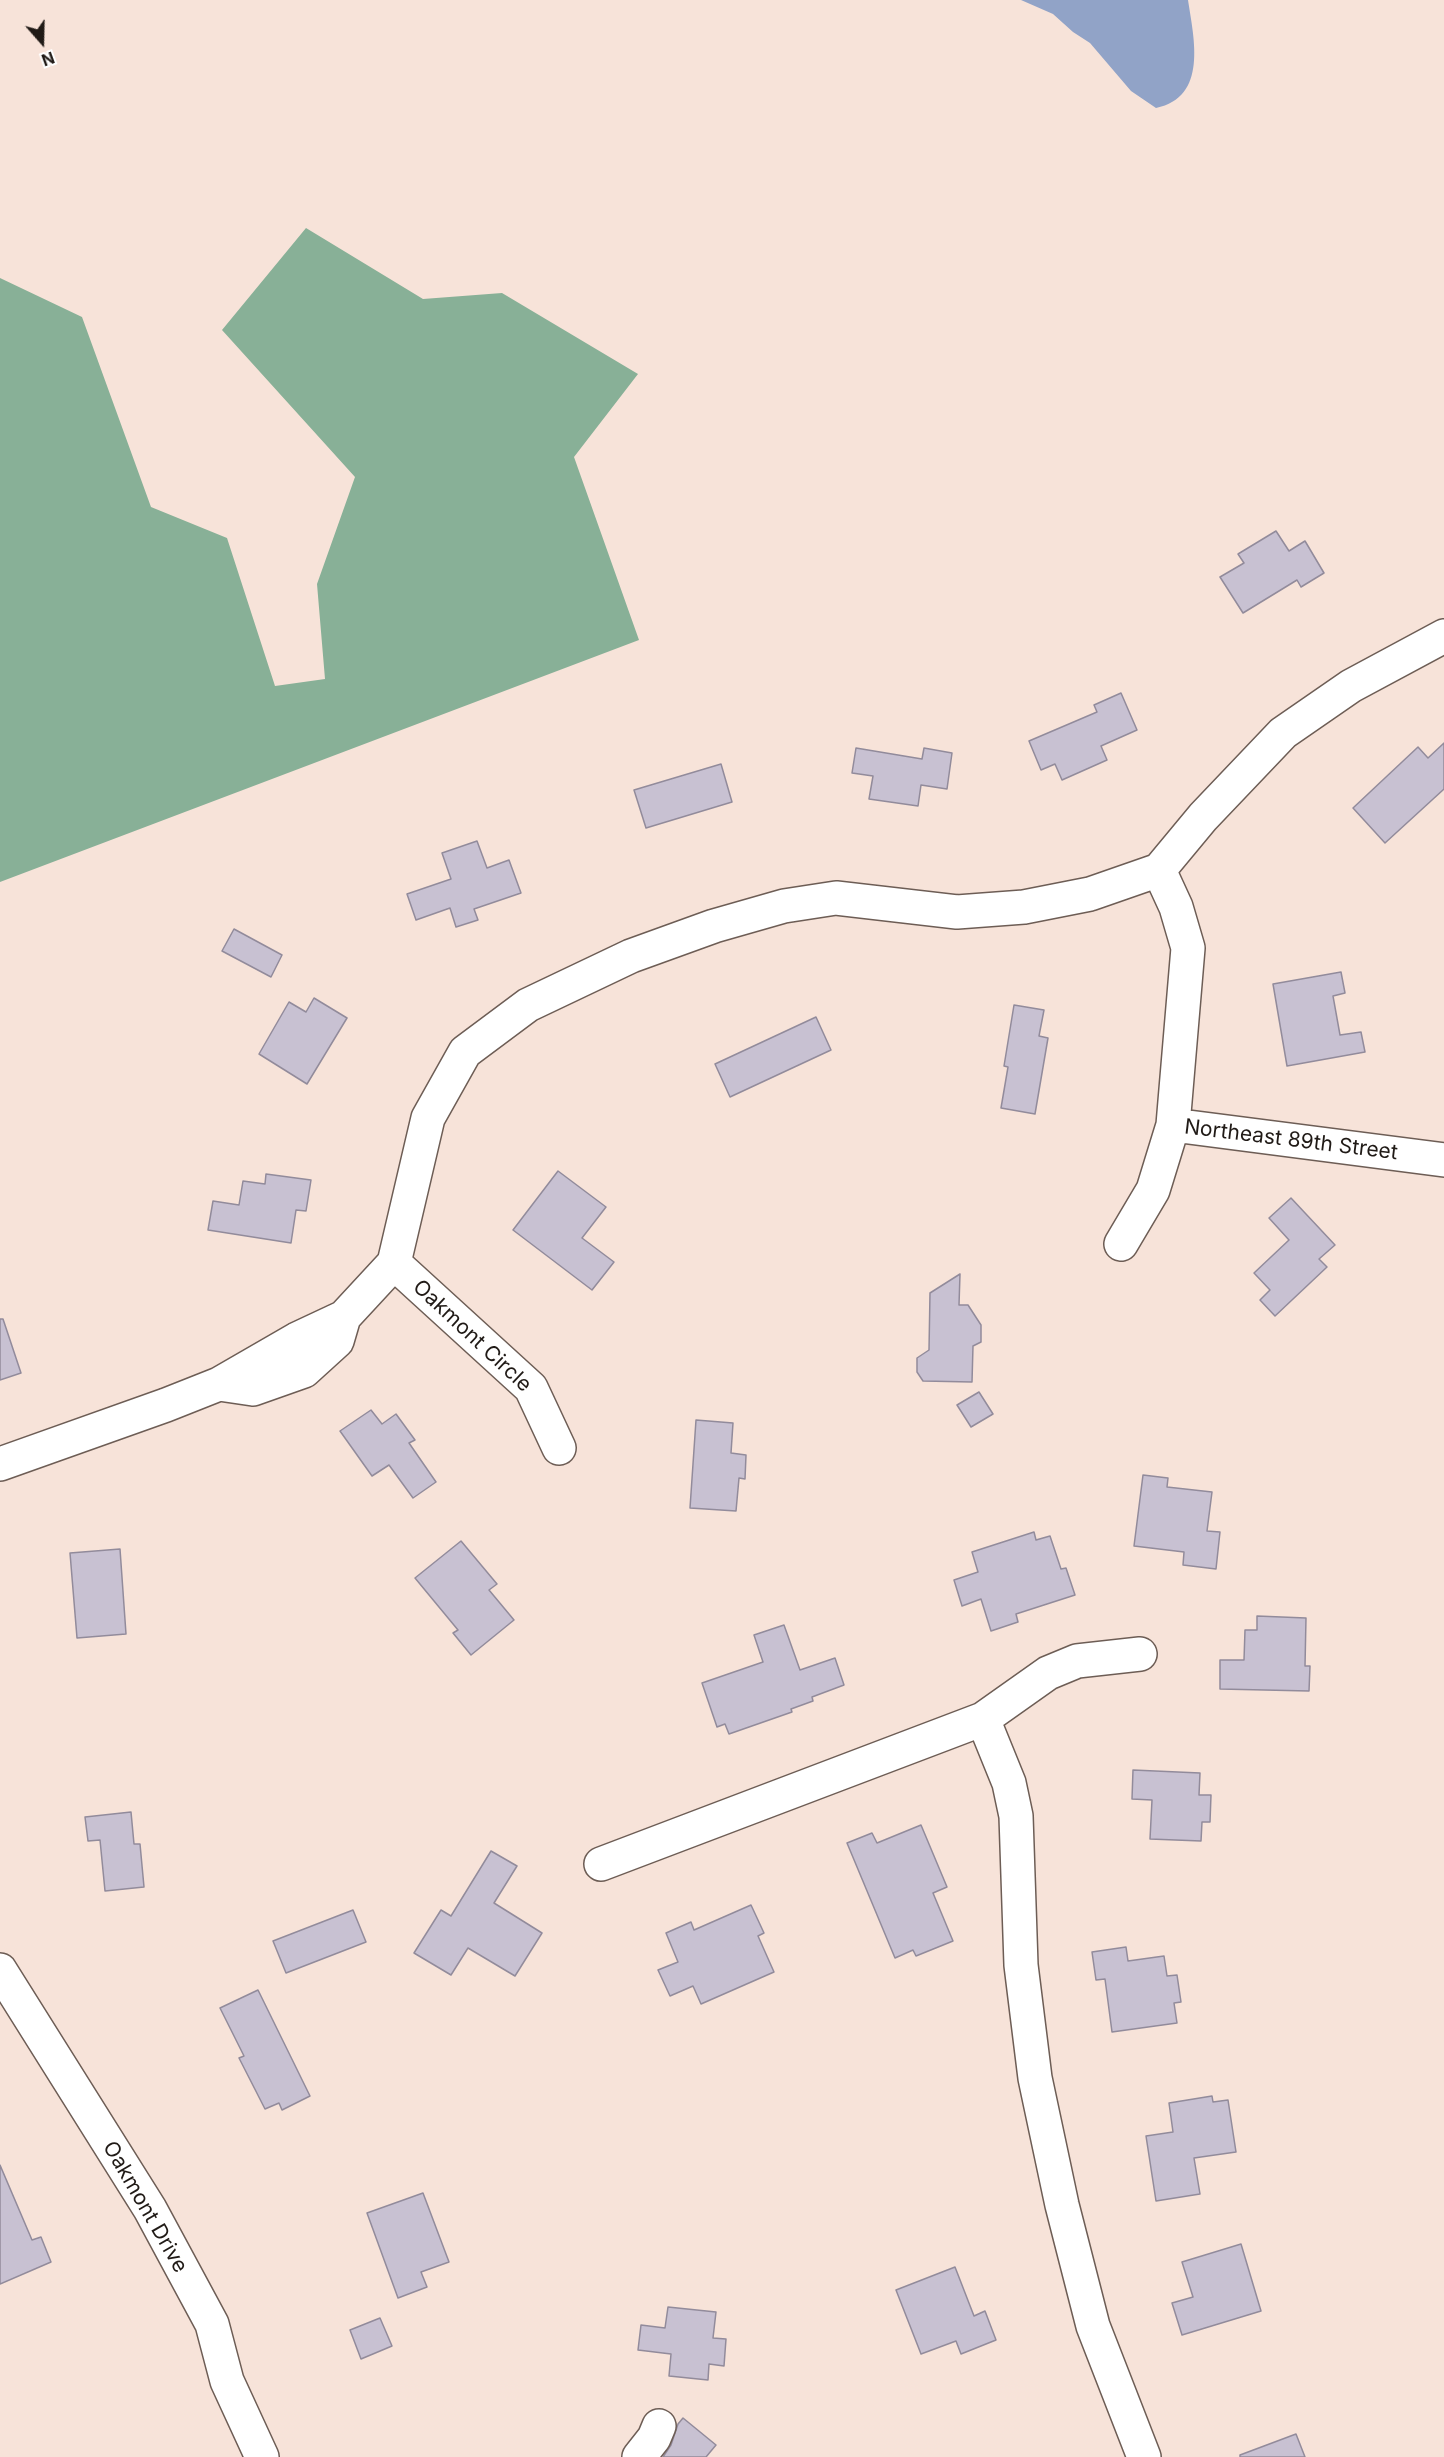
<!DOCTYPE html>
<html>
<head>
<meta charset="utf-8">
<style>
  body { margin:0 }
  #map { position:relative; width:1444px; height:2457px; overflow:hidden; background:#f7e3d9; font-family:Inter,sans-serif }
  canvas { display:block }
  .north { position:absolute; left:12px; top:12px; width:60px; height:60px; -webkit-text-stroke:4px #fff; paint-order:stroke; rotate:160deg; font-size:16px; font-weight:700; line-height:24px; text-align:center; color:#201a16 }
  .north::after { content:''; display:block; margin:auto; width:21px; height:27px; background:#201a16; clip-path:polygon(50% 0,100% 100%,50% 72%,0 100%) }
</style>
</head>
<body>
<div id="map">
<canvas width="1444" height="2457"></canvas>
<div class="north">N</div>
</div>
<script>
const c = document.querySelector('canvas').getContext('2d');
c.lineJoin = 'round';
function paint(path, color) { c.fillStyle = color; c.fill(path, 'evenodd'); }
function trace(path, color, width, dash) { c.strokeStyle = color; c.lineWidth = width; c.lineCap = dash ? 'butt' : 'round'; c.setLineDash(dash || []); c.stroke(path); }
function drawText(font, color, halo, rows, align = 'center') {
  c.font = font + ' Inter,sans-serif'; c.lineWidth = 6; c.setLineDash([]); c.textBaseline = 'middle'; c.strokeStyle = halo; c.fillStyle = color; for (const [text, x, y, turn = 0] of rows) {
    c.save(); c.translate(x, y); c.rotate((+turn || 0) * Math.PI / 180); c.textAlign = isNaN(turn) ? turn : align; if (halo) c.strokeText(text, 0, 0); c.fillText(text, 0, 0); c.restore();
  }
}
const forest = new Path2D(`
  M306,228l117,71 79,-6 136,81 -64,83 65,183 -639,242v-604l82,39 69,190 76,31 48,148 50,-7 -8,-95 38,-107 -133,-147z`);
const water = new Path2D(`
  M1021,0h167c6,39 20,97 -32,108l-25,-17 -41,-48 -17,-11 -20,-18z`);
const building = new Path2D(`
  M1276,531l13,20 16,-10 19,32 -23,14 -4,-7 -54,33 -23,-36 24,-14 -6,-9z
  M1121,693l16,37 -36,16 6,14 -45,20 -7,-16 -14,6 -12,-29 68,-29 -3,-7z
  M1444,743v46l-59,54 -32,-35 65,-61 10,11z
  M856,748l66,11 2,-11 28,5 -5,36 -26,-4 -3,21 -49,-7 4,-23 -21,-3z
  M721,764l11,38 -86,26 -12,-38z
  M477,841l10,27 22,-8 12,33 -47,16 4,11 -22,7 -6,-19 -34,12 -9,-26 44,-15 -9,-26z
  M234,929l48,26 -11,22 -49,-26z
  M1341,972l4,21 -12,3 7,39 21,-3 4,20 -78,14 -14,-82z
  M314,998l33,20 -40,66 -48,-30 30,-52 17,10z
  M1014,1005l30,5 -5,26 9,2 -13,76 -34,-6 7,-41 -4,-1z
  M816,1017l15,33 -101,47 -15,-33z
  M558,1171l48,36 -24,31 32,24 -22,28 -79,-60z
  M266,1174l45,6 -5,31 -10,-1 -5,33 -83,-13 5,-29 26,4 4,-24 22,3z
  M1291,1198l44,47 -16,14 8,8 -52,49 -15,-16 10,-10 -16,-17 35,-33 -20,-22z
  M960,1274l-1,31h9l13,20v17l-8,4 -1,36 -49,-1 -6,-9v-14l12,-8 1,-57z
  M0,1319h3l18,54 -21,7z
  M979,1392l14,22 -22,13 -14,-22z
  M371,1410l11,14 14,-10 19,26 -6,3 27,39 -23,16 -24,-33 -17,11 -32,-45z
  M696,1420l37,3 -2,30 15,2 -1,24 -6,-1 -3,33 -46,-3z
  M1143,1475l25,3 -1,9 45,5 -5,39 13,1 -4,37 -33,-4 1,-13 -50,-6z
  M1034,1532l2,8 14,-4 11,33 5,-1 9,27 -59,19 2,8 -27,9 -10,-32 -19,7 -8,-26 24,-8 -6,-20z
  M461,1541l36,43 -8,6 25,30 -43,35 -18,-22 5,-3 -43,-52z
  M120,1549l6,85 -49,4 -7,-85z
  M1257,1616l49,2 -1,48h5l-1,25 -89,-2v-29h24l1,-30h12z
  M784,1625l16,45 35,-12 9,27 -32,12 1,4 -22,8 1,3 -63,22 -4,-10 -8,3 -15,-44 61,-21 -9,-27z
  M1133,1770l67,3 -1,22h12l-1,27h-8l-1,19 -51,-2 2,-39 -20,-1z
  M131,1812l3,32h6l4,43 -39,4 -5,-51 -12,1 -3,-24z
  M921,1825l26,62 -14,6 20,48 -37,15 -3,-6 -18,8 -48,-115 25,-10 5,10z
  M491,1851l26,15 -23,37 48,30 -27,43 -47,-28 -17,27 -37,-22 27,-43 10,6z
  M751,1905l13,28 -6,3 16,36 -73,32 -8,-18 -23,10 -12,-26 20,-8 -12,-29 25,-11 3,8z
  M353,1910l13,32 -80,31 -13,-32z
  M1126,1947l2,14 36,-5 3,20 10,-1 4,27 -7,1 3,20 -65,9 -7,-53 -9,1 -4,-28z
  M258,1990l52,106 -28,14 -3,-7 -14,6 -26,-51 5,-2 -24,-48z
  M1212,2096l1,6 15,-2 8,52 -42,6 6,36 -44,7 -10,-65 27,-4 -4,-29z
  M0,2165l32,75 9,-3 10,25 -51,22z
  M423,2193l26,69 -28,10 6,15 -29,11 -31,-85z
  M1241,2244l20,67 -79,24 -10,-32 21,-6 -11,-35z
  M955,2267l19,49 11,-5 11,29 -35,14 -5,-13 -35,13 -25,-64z
  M668,2307l48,5 -3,26 13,1 -2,27 -15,-2 -1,16 -39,-4 2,-22 -33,-4 3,-25 24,3z
  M380,2318l12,28 -31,13 -11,-29z
  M683,2418l33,27 -10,12h-43l8,-12 7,-21z
  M1296,2434l9,23h-65v-2z`);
const minor = new Path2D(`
  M1173,1125l271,35
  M1121,1244l32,-54 20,-65 15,-177 -12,-41 -17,-37
  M394,1263l137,125 28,60
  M219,1384l34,5 51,-18 33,-30 7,-24
  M0,1464l166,-59 53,-21 78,-45 47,-22 50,-54 34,-145 37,-66 63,-47 103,-49 83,-30 70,-20 52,-8 121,14 67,-5 66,-13 69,-24 44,-53 80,-84 68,-47 93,-50
  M983,1719l26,64 7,33 5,149 14,113 27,127 31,121 51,131
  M601,1864l382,-145 65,-46 29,-12 63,-7
  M0,1970l150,239 62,115 15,57 35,76
  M639,2457l15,-19 5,-12`);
const streetNames = [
  ["Northeast 89th Street",1291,1140,7],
  ["Oakmont Circle",472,1336,43],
  ["Oakmont Drive",145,2207,60]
];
paint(forest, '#88b097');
paint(water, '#91a3c7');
paint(building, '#c8c1d2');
trace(building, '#928b9b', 1.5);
trace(minor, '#6d5d55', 36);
trace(minor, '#fff', 33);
drawText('21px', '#201a16', '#fff', streetNames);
</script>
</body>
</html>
